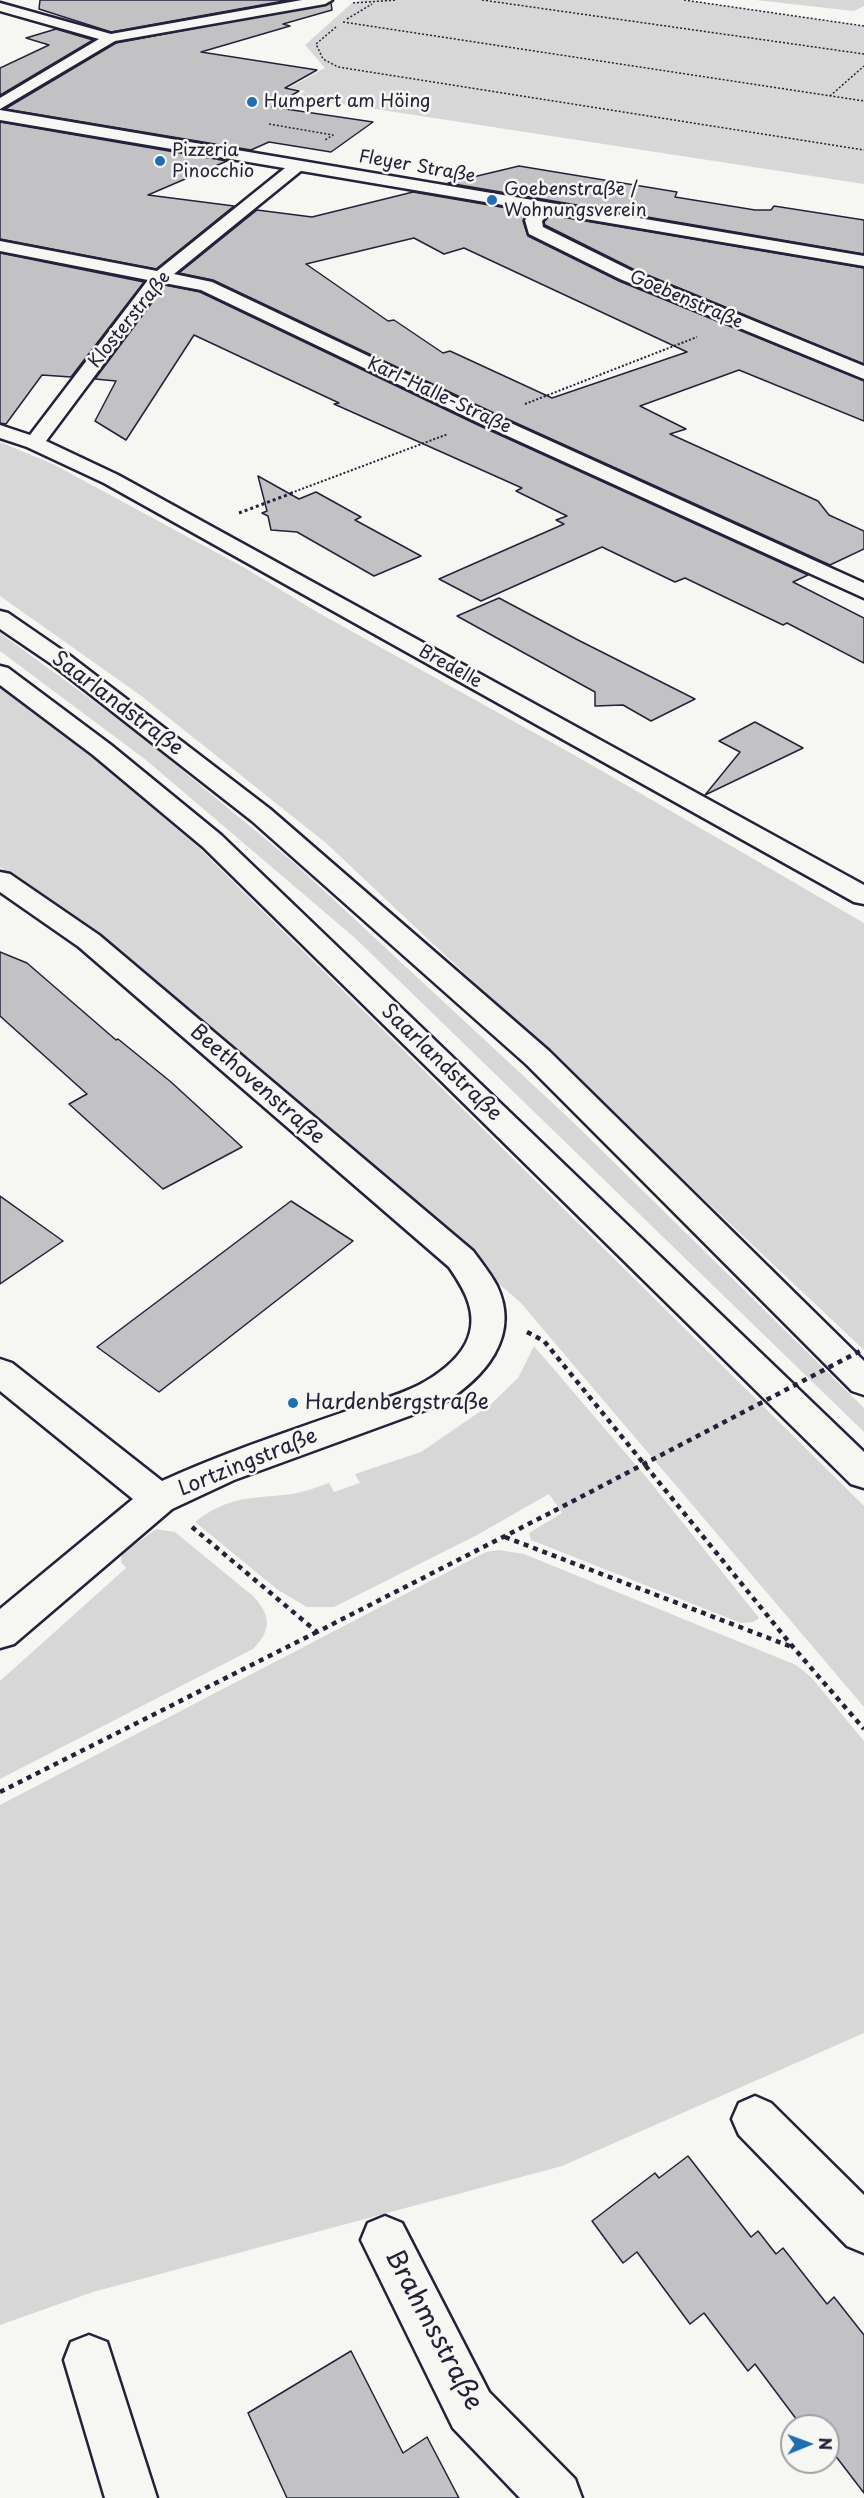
<!DOCTYPE html>
<html>
<head>
<meta charset="utf-8">
<style>
  body { margin:0 }
  #map { position:relative; width:864px; height:2498px; overflow:hidden; background:#f6f6f2; font-family:"Playpen Sans",sans-serif }
  canvas { display:block }
  .north { position:absolute; left:780px; top:2414px; width:60px; height:60px; box-sizing:border-box; background:#f6f6f2; border:2px solid #a1a1a9; border-radius:50%; rotate:89deg; font-size:16px; font-weight:700; line-height:24px; text-align:center; color:#22223b }
  .north::after { content:''; display:block; margin:auto; width:21px; height:27px; background:#1f6fb2; clip-path:polygon(50% 0,100% 100%,50% 72%,0 100%) }
</style>
</head>
<body>
<div id="map">
<canvas width="864" height="2498"></canvas>
<div class="north">N</div>
</div>
<script>
const c = document.querySelector('canvas').getContext('2d');
c.lineJoin = 'round';
function paint(path, color) { c.fillStyle = color; c.fill(path, 'evenodd'); }
function trace(path, color, width, dash) { c.strokeStyle = color; c.lineWidth = width; c.lineCap = dash ? 'butt' : 'round'; c.setLineDash(dash || []); c.stroke(path); }
function drawText(font, color, halo, rows, align = 'center') {
  c.font = font + ' "Playpen Sans",sans-serif'; c.lineWidth = 5; c.setLineDash([]); c.textBaseline = 'middle'; c.strokeStyle = halo; c.fillStyle = color; for (const [text, x, y, turn = 0] of rows) {
    c.save(); c.translate(x, y); c.rotate((+turn || 0) * Math.PI / 180); c.textAlign = isNaN(turn) ? turn : align; if (halo) c.strokeText(text, 0, 0); c.fillText(text, 0, 0); c.restore();
  }
}
const green = new Path2D(`
  M362,0h322l180,26v158l-567,-87 8,-6 -16,-3 36,-20 -20,-23 47,-42z
  M756,0h108v6l-10,5z
  M0,442l53,22 192,104 72,44 259,144 288,167v427l-538,-507 -186,-148 -140,-99z
  M0,633l136,99 156,129 280,260 292,287v24l-509,-494 -209,-178 -146,-109z
  M0,686l88,68 109,92 667,660v201l-344,-405 -427,-368 -93,-67z
  M534,1346l113,132 112,140 -6,4 -12,1 -210,-83 -2,-7 33,-20 -13,-19 -72,41 -143,72h-27l-29,-17 -83,-68c33,-25 50,-23 88,-27 16,-1 32,-7 46,-12l5,9 26,-9 -5,-9 66,-22 70,-48 27,-26z
  M156,1529l19,3 78,64c18,19 19,34 0,53l-253,130v-98l126,-113 -5,-6 1,-8z
  M499,1550l25,4 272,111 15,12 53,64v292l-302,133 -469,126 -93,33v-520l486,-253z`);
const building = new Path2D(`
  M40,0h249l-178,32 -72,-23z
  M331,3l1,7 -49,14 7,2 -89,26 116,18 -32,18 14,3 -27,16 101,15 -42,30 -62,-10 -18,8 -246,-41 111,-66z
  M56,29l37,11 -93,55v-27l49,-23 -23,-7z
  M0,122l227,39 -79,34 86,11 -78,63 -156,-30z
  M519,166l158,26 -2,5 80,13h16l3,-4 90,14v34l-416,-71z
  M413,192l117,20 -7,9 5,15 91,45 245,100v40l-125,-51 -99,36 46,23 -16,5 148,67 11,14 35,16v18l-34,16 -336,-152 -281,-133 -34,-7 78,-63 55,7zM414,238l30,16 20,-6 223,104 -135,46 -102,-47 -7,2 -49,-33 -6,1 -82,-57z
  M550,215l314,53v96l-231,-95 -88,-44 -1,-3z
  M0,253l144,29 -73,95 -29,-2 -36,49 -6,-1z
  M165,285l35,7 278,133 330,150 -15,7 71,36v45l-77,-40 -4,2 -98,-47 -10,4 -73,-35 -121,54 -42,-22 125,-55 -8,-4 11,-4 -51,-25 6,-3 -188,-84 5,-1 -145,-68 -68,105 -31,-19 21,-40 -21,-2z
  M258,476l41,23 17,-7 45,25 -6,3 66,36 -47,20 -77,-44 -26,-2 -3,-14 -6,-3 5,-2z
  M499,598l79,42 117,59 -44,22 -28,-16 -28,1v-14l-138,-76z
  M755,722l48,26 -98,47 35,-43 -21,-11z
  M0,952l27,11 89,77 2,-1 53,43 71,65 -79,42 -94,-85 18,-10 -87,-78z
  M0,1196l63,45 -63,43z
  M291,1201l62,40 -194,151 -62,-45z
  M688,2156l63,81 7,-6 18,23 7,-6 44,56 7,-7 30,38v158l-36,-47v-20h-16l-6,-7 -6,5 -45,-60 -7,7 -44,-58 -14,11 -53,-72 -14,11 -31,-42 63,-48 4,5z
  M351,2351l52,102 24,-16 32,61h-172l-39,-85z`);
const pathFar3 = new Path2D(`
  M482,0l382,54
  M684,0l180,26
  M353,3l44,-3
  M347,19l25,-15
  M343,22l521,79
  M336,27l-20,17 7,15 15,8 526,83
  M830,96l34,-30
  M269,124l64,11 -8,5`);
const pathFar2 = new Path2D(`
  M525,404l172,-67
  M291,493l157,-59`);
const pathFar1 = new Path2D(`
  M239,513l56,-21`);
const path = new Path2D(`
  M527,1332l17,9 249,306 71,82
  M192,1527l125,105 237,-121
  M505,1537l287,110
  M0,1792l317,-160`);
const street = new Path2D(`
  M302,0h30l-7,4 -210,37 -115,68v-11l99,-59 -99,-28v-8l111,31z
  M296,162l6,2 2,3 -2,3 -128,104 38,8 281,133 371,168v15l-385,-175 -278,-133 -37,-7 -118,158 72,34 746,410v19l-10,-2 -750,-419 -77,-36 -27,-9v-13l30,10 118,-155 -148,-29v-10l157,30 133,-107z
  M545,204l8,5 -11,12 1,6 89,44 232,95v13l-244,-100 -91,-45 -4,-14 14,-15z
  M0,872l10,2 89,61 374,316c8,11 17,22 24,35 24,51 -13,92 -55,118l-208,76 -62,29 -158,135 -14,4v-39l133,-110 -133,-108v-32l12,4 150,118c59,-27 119,-47 179,-68 26,-9 54,-16 78,-28 17,-9 38,-24 47,-42 14,-28 -1,-53 -17,-76l-370,-320 -79,-55z
  M755,2096l16,7 93,92v58l-17,-7 -108,-111 -7,-16 7,-16z
  M385,2216l17,7 87,169 86,87 7,19h-62l-67,-70 -92,-188 7,-17z
  M89,2335l18,7 50,156h-52l-41,-138 7,-18z`);
const secondary = new Path2D(`
  M0,110l864,146v10l-864,-146z`);
const highway = new Path2D(`
  M0,611l8,2 61,42 201,154 279,242 315,310v34l-12,-4 -325,-326 -275,-244 -199,-156 -53,-36z
  M0,666l8,2 103,77 110,90 643,617v36l-13,-4 -648,-637 -110,-92 -93,-70z`);
const pathBridge = new Path2D(`
  M554,1511l310,-162`);
const markers = [
  [252,102,6,"#1f6fb2"],
  [160,161,6,"#1f6fb2"],
  [492,200,6,"#1f6fb2"],
  [293,1403,6,"#1f6fb2"]
];
const farPoinames = [
  ["Humpert am Höing",264,102],
  ["Pizzeria",172,151],
  ["Pinocchio",172,172],
  ["Goebenstraße /",504,190],
  ["Wohnungsverein",504,211]
];
const farStreetnames = [
  ["Fleyer Straße",417,167,10],
  ["Goebenstraße",686,300,23],
  ["Klosterstraße",130,320,-51],
  ["Karl-Halle-Straße",439,396,25],
  ["Bredelle",450,667,29]
];
const streetNames = [
  ["Saarlandstraße",117,704,37],
  ["Saarlandstraße",441,1063,44],
  ["Beethovenstraße",257,1085,41],
  ["Lortzingstraße",248,1463,-22]
];
const poiNames = [
  ["Hardenbergstraße",305,1403]
];
const nearStreetnames = [
  ["Brahmsstraße",433,2330,62]
];
paint(green, '#d7d7d7');
paint(building, '#c2c2c4');
trace(building, '#22223b', 1.5);
trace(street, '#22223b', 5);
trace(secondary, '#22223b', 5);
trace(highway, '#22223b', 5);
trace(pathFar3, '#22223b', 1.5, [2, 2]);
trace(pathFar2, '#22223b', 2, [2, 2]);
trace(pathFar1, '#22223b', 3, [3, 3]);
trace(path, '#22223b', 4.5, [5, 5]);
paint(street, '#f6f6f2');
paint(secondary, '#f6f6f2');
paint(highway, '#f6f6f2');
trace(pathBridge, '#22223b', 4.5, [5, 5]);
for (const [x, y, r, color] of markers) { const dot = new Path2D(); dot.arc(x, y, r, 0, 2 * Math.PI); c.fillStyle = color; c.fill(dot); trace(dot, '#f6f6f2', 2); }
drawText('18px', '#22223b', '#f6f6f2', farPoinames, 'left');
drawText('18px', '#22223b', '#f6f6f2', farStreetnames);
drawText('21px', '#22223b', '#f6f6f2', streetNames);
drawText('21px', '#22223b', '#f6f6f2', poiNames, 'left');
drawText('26px', '#22223b', '#f6f6f2', nearStreetnames);
</script>
</body>
</html>
